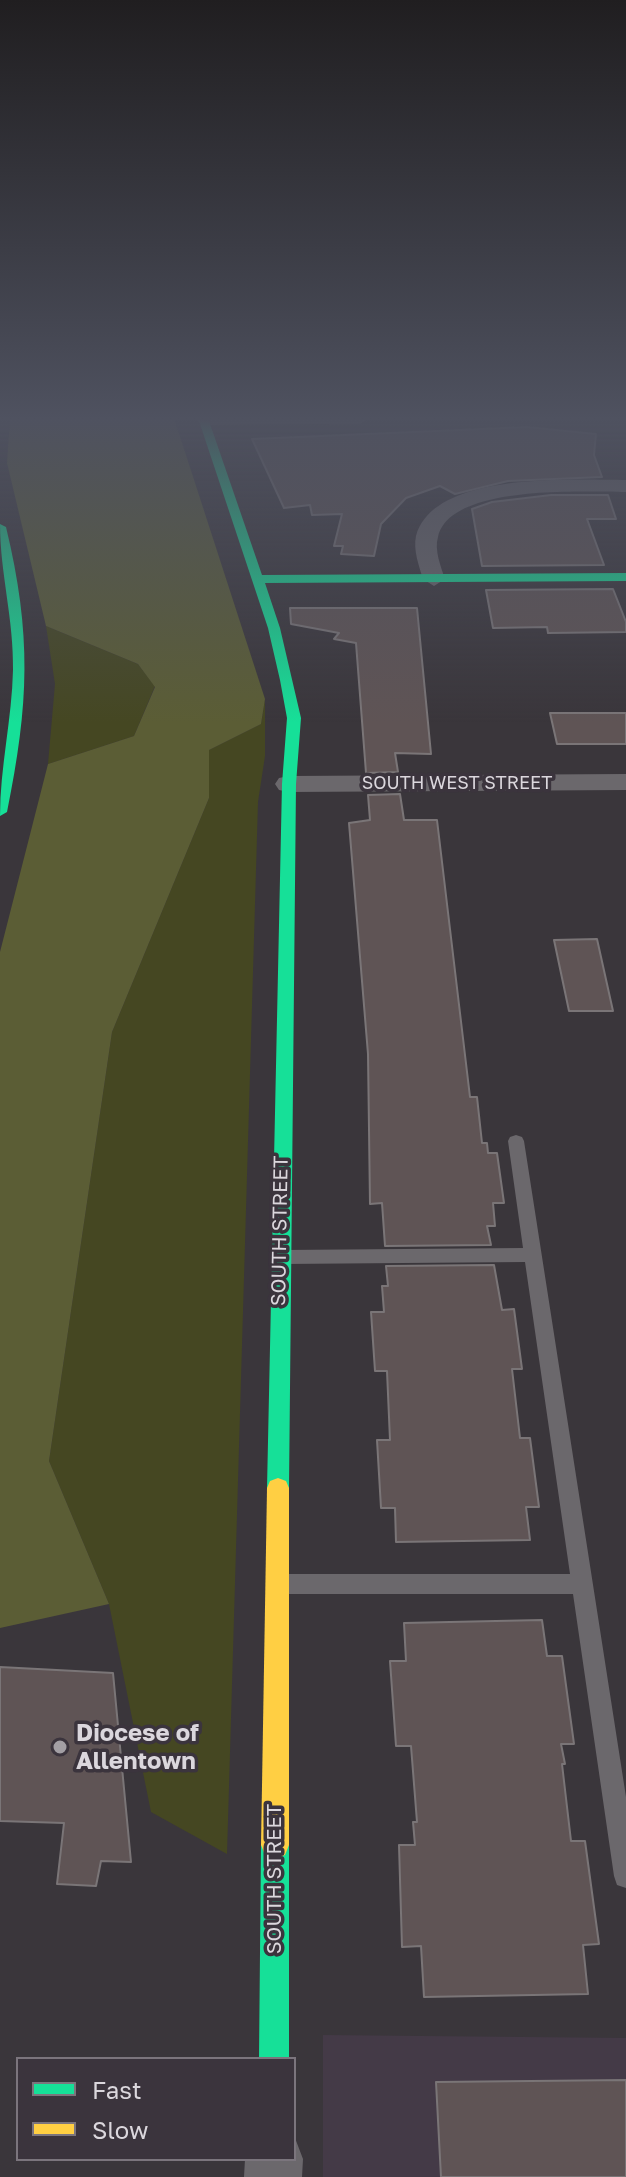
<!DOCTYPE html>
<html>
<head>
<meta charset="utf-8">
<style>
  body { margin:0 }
  #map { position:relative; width:626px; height:2177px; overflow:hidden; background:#3a363b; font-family:"Golos Text",sans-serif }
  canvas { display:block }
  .legend { position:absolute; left:16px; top:2057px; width:280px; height:104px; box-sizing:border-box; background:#3b343d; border:2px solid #7b757d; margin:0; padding:10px 14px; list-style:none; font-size:24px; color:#dbd7dd }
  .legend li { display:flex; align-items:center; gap:16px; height:40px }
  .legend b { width:40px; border:2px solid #7b757d }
</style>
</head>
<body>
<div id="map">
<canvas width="626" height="2177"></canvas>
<ul class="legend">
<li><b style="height:10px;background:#16e098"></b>Fast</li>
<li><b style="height:10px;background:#ffcf43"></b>Slow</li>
</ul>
</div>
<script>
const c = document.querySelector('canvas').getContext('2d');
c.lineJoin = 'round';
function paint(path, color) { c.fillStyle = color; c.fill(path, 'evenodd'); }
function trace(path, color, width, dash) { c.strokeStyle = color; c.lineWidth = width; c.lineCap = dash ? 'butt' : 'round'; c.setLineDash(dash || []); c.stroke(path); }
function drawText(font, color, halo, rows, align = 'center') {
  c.font = font + ' "Golos Text",sans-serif'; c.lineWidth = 7; c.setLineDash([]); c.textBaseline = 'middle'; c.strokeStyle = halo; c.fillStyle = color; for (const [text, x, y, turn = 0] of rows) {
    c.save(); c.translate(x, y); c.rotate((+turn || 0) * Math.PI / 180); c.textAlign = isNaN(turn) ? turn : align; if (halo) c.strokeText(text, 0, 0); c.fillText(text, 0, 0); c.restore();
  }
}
const built = new Path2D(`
  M323,2035l303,3v139h-303z`);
const green = new Path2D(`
  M46,626l92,38 17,22 -21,50 -86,28 7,-80z
  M265,699v57l-7,46 -31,1052 -76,-42 -42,-208 -60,-143 63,-429 97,-234v-48l52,-26z`);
const forest = new Path2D(`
  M10,418h164l91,281 -4,25 -52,26v48l-97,234 -63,429 60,143 -109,24v-676l48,-188 86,-28 21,-49 -17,-23 -92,-38 -39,-163z`);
const building = new Path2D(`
  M527,427l69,7 -2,21 8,22 -94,4 -53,13 -15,-8 -34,12 -25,26 -7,32 -33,-2 2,-8h-9l8,-32 -30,1 -2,-10 -26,3 -32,-69z
  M551,495h57l8,24h-29l17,46 -122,1 -10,-57 20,-7z
  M613,589l13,33v10l-78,1 -1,-6 -54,1 -7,-38z
  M290,608h127l14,146 -36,-1 3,19 -32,1 -10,-130 -22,-4 5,-6 -48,-9z
  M550,713h76v31h-69z
  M400,794l4,26h33l33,277h7l5,46h5l1,10h9l7,50h-11l2,23h-8l4,19 -106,1 -3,-43 -12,1 -2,-150 -19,-231 21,-3 -2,-25z
  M597,939l16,72h-44l-15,-71z
  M494,1265l8,45 12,-1 8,60h-10l8,69h10l9,69h-13l4,33 -134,2 -1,-34h-14l-4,-68h13l-3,-69h-12l-4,-59h13l-2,-26h6l-2,-20z
  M542,1620l5,36h15l12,88h-13l4,20h-3l9,77h14l14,103 -16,1 5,49 -164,3 -3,-51 -19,1 -3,-102h16l-2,-23h4l-6,-76h-15l-6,-85h16l-2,-38z
  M0,1667l113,6 18,189 -30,-1 -5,25 -39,-2 7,-61 -64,-2z
  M626,2080v97h-185l-5,-95z`);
const lane = new Path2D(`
  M516,1135l6,2 2,4 102,656v91l-9,-3 -3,-9 -41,-282h-288l-8,-3 -3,-7 3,-7 8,-3h285l-45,-312 -242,2 -6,-2 -3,-5 3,-5 6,-2 240,-2 -15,-107 2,-4z`);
const street = new Path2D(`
  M369,418l-9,6 -157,1 -9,-6z
  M626,480v12c-42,0 -176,-8 -188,45 -4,13 3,30 7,42l-11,7 -11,-7c-4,-13 -10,-29 -7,-43 18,-65 157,-56 210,-56z
  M626,774v16l-337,2 -10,-2 -4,-6 4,-6 10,-2z
  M295,2138l8,21 -1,18h-58l1,-18h49z`);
const fast = new Path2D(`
  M198,418h10l54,157 364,-2v8l-361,2 15,45 21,90 -5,66 -7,704 -3,7 -8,3 -8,-3 -3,-7 15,-704 5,-66 -7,-38 -12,-52z
  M0,524l6,3c26,108 23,177 1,285l-7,4c0,-49 12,-97 13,-146 1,-50 -13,-97 -13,-146z
  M275,1831l10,4 4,10v214h-30l2,-214 4,-10z`);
const slow = new Path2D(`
  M278,1478l8,3 3,7v357l-4,10 -10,4 -10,-4 -4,-10 6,-357 3,-7z`);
const markers = [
  [60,1747,8,"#a39fa4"]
];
const farStreetnames = [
  ["SOUTH WEST STREET",457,783]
];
const streetNames = [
  ["SOUTH STREET",280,1231,-89],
  ["SOUTH STREET",275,1879,-90]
];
const nearPoinames = [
  ["Diocese of",76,1733],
  ["Allentown",76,1761]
];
paint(built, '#443a47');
paint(green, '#454722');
paint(forest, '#5b5d35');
paint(building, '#5f5455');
trace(building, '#7a7577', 2);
paint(lane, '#6b686c');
paint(street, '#6b686c');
paint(fast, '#16e098');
paint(slow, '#ffcf43');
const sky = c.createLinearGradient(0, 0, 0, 723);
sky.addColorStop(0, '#201e20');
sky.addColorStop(0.58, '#4f5260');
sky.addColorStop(1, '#4f526000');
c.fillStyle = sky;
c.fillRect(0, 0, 626, 723);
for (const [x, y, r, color] of markers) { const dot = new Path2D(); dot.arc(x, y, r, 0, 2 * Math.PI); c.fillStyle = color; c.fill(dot); trace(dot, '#3b343d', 3); }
drawText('18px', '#dbd7dd', '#3b343d', farStreetnames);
drawText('20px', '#dbd7dd', '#3b343d', streetNames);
drawText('bold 24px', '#dbd7dd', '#3b343d', nearPoinames, 'left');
</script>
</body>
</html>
